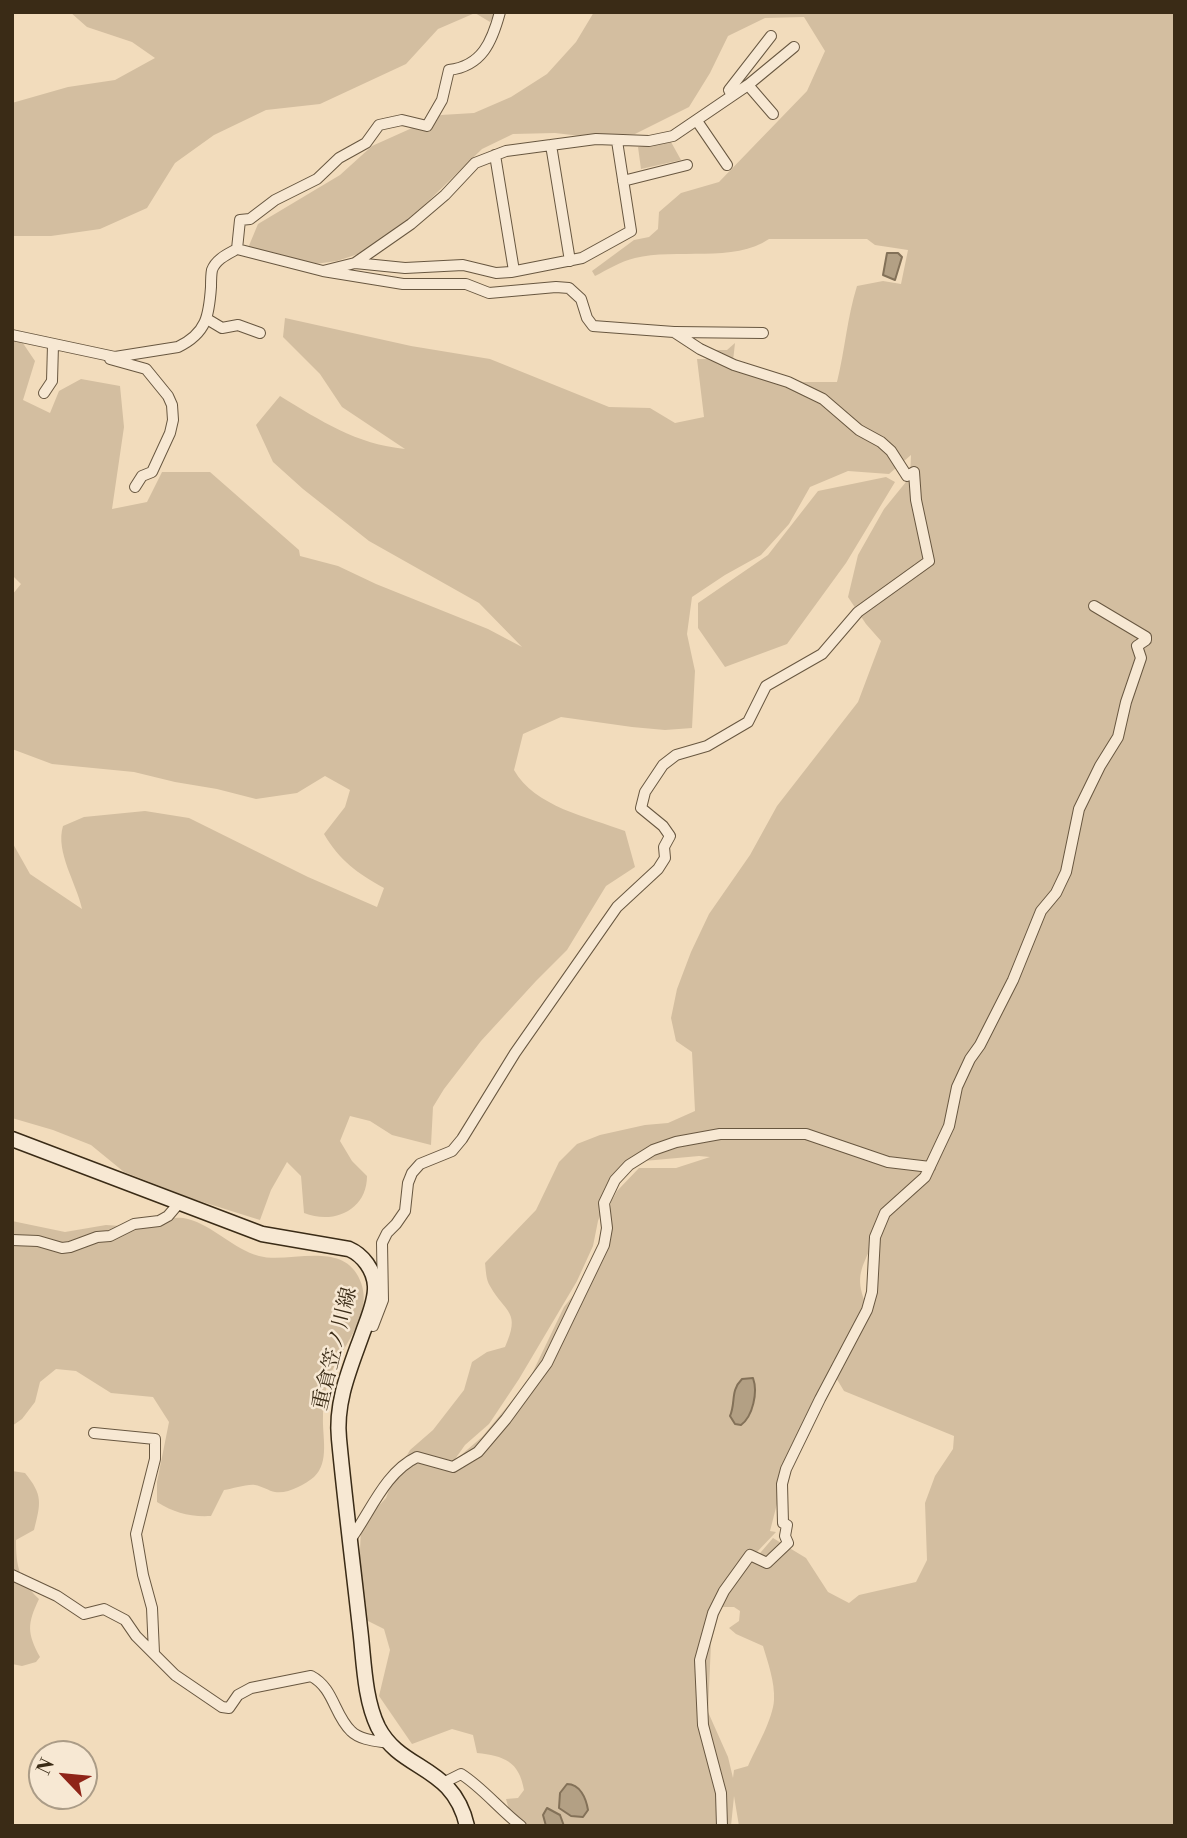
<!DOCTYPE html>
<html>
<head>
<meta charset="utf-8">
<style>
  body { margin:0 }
  #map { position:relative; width:1187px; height:1838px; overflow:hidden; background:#f2dcbc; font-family:"Libre Bodoni",serif }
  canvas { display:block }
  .frame { position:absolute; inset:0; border:14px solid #3a2b16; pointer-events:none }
  .north { position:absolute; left:28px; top:1740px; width:70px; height:70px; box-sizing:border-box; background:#f7e8d3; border:2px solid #ab9c87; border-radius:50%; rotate:296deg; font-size:19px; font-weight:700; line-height:28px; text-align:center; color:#3a2b16 }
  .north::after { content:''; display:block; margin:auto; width:24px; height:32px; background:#8f2418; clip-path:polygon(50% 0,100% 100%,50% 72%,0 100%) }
</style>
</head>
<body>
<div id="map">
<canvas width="1187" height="1838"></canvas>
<div class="frame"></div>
<div class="north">N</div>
</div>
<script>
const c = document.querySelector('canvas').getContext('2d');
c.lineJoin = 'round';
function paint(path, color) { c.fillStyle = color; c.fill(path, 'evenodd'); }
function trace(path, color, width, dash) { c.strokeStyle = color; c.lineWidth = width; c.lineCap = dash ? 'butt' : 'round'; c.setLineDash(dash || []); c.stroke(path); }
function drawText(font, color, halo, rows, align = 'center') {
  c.font = font + ' "Libre Bodoni","Noto Serif JP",serif'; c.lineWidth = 5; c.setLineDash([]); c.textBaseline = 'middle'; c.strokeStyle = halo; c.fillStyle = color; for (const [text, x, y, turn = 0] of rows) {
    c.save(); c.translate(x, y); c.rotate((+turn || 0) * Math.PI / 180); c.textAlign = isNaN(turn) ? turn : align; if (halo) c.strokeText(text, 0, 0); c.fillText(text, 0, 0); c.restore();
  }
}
const green = new Path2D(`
  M70,12h426l-6,10 -15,-9 -37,16 -32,35 -86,40 -54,6 -52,25 -39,28 -28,45 -47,21 -49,7h-39v-133l56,-16 47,-7 40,-22 -23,-16 -45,-15z
  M594,12h581v1814h-436l-5,-30 -3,30h-210l-10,-9 -5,-18 12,-1 6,-8c-5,-29 -20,-34 -47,-37l-4,-18 -21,-6 -40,15 -33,-48 11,-46 -6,-21 -22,-11 -4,-14 3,-79 25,-27 8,-21 16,-27 23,-20 31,-40 8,-28 15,-10 18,-5c16,-36 1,-33 -15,-61 -4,-6 -4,-15 -5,-23l51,-53 23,-48 18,-18 23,-9 45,-10 23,-2 27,-12 -3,-59 -16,-11 -5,-23 6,-29 14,-37 18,-38 41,-59 27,-49 81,-104 23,-61 -15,-17 -18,-27 10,-42 26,-46 26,-32 1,-22 -22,19 -41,-3 -38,16 -21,37 -28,31 -36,20 -33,22 -5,37 8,37 -3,57 -27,2 -33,-3 -71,-10 -38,17 -9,36c21,37 74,47 111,61l10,36 -29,19 -39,64 -31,31 -55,60 -37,48 -11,18 -2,38 -39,-10 -22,-14 -20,-5 -10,25 12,20 15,15c0,34 -33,49 -63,37l-3,-37 -14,-14 -16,28 -11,30 -67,-21 -69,-27 -33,-27 -38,-15 -41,-12v-276l18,32 52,35c-5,-25 -27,-57 -19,-83l21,-9 61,-6 44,7 119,59 69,30 7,-19c-27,-15 -44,-27 -60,-54l21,-27 5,-17 -25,-14 -28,17 -41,6 -39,-10 -42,-7 -41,-10 -82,-8 -40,-15v-154l9,-11 -9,-9v-248l23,34 -12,39 27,13 9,-22 22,-12 39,7 4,41 -12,82 35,-7 15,-30h48l89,78 1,6 38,10 38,18 112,45 34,18 -43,-44 -110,-62 -66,-52 -30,-27 -17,-37 24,-29c41,25 76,48 125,53l-63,-42 -22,-33 -37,-37 2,-19 126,28 79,13 119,48 41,1 25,15 29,-6 -7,-58h9l9,-9h12l8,-7 -2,18 70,21h34c8,-32 10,-64 20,-96l26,-5 18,3 7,-34 -33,-5 -8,-6h-98c-34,24 -94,9 -134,19 -14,3 -28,12 -40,18l-3,-5 42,-31 15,-3 9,-8 1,-17 22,-19 38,-11 88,-91 18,-40 -21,-34 -39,1 -37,18 -18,37 -21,34 -54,27 -54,2 -26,-3 -42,1 -31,15 -69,67 -52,37 -24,8 -22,3 -67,-16 10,-24 82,-49 32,-29 69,-31 33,-2 37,-16 36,-23 29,-32zM699,1156l11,1 -34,11h-37l-22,23 -6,11 -3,30 -24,50 -20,25 -35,73 -47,57 -29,25 12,-17 24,-21 30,-45 58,-98 16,-35 5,-25 10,-26 17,-24 19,-10zM872,1245l-6,56 -1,1c-10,-25 -3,-35 7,-57zM835,1376l9,15 110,45 -1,13 -18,27 -10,27 2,57 -11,22 -57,13 -10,8 -21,-11 -22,-34 -33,-20 -30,35 13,-20 20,-21 -6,-1 9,-35zM721,1607h13l6,4 -1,10 -10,7 7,6 27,12c5,17 12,36 11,54 -1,19 -18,48 -26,66l-14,4 -1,8 -5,-21 -20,-45 3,-69z
  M671,142l10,18 -40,9 -3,-22z
  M886,477l9,5 -49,81 -59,81 -62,23 -27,-39v-25l70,-48 50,-64z
  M167,1218c7,0 15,-1 21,1 26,7 45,30 71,37 28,8 80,-15 99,20 21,39 -22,74 -31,109 -2,9 -4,21 -4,31 -1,20 7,46 -9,61 -10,8 -26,17 -39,15 -6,-1 -13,-6 -20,-7 -9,-1 -22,4 -31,5l-13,26c-22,1 -36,-3 -54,-14v-20l12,-60 -16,-25 -42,-4 -35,-22 -20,-2 -16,13 -5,20 -13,17 -10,7v-205l53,11 41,-7 44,3z
  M12,1471l13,2c18,22 16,30 9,57l-18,10c0,27 3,40 23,59 -12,25 -12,34 1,58l-4,5 -14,4 -10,-2z`);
const water = new Path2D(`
  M887,253h11l4,4 -7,23 -12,-5z
  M753,1378c5,14 0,38 -12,47l-6,-1 -5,-8c6,-14 0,-25 12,-37z
  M567,1784c13,0 19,14 21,26l-5,7 -12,-1 -12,-8 1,-15z
  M547,1808l13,7 4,11h-18l-3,-11z`);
const street = new Path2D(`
  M748,85l25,29
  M732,96l-3,-6 42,-54
  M697,121l30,44
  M551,145l19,116
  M495,155l19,116
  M623,181l64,-16
  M237,249l3,-29 10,-1 25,-19 42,-21 22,-21 27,-15 13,-18 23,-5 25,6 15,-26 7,-30c33,-4 43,-28 51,-58
  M355,263l50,5 58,-3 33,8 15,-1 71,-14 49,-27 -14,-90
  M323,271l80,13h63l23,9 67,-6 13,1 12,11 6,19 6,8 81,6 26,17 34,16 54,17 35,17 36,31 22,12 10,9 16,25 7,-4 2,28 13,61 -71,51 -36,42 -56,32 -18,36 -41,24 -31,9 -13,10 -18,27 -4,16 22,18 7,10 -6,11 1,11 -7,11 -41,38 -102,146 -53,86 -10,12 -32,13 -8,9 -4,10 -3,28 -9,13 -9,9 -5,10 1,57 -10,26 -7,-2
  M207,319l15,9 16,-3 22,8
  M675,332l88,1
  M12,335l103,22 63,-10c29,-14 31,-32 33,-60 0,-5 0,-12 1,-17 4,-11 16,-16 25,-21l86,22 32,-8 56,-39 34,-29 30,-32 31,-12 90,-12 53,2 24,-5 75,-51 46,-38
  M110,359l36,10 22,27 4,9 1,15 -3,13 -18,39 -10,4 -7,11
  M44,393l8,-12 1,-36
  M12,1240l26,1 24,7 8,-1 27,-10 13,-1 24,-12 25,-3 9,-5 11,-13
  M94,1433l61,6v20l-19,75 7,41 9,33 2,45
  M350,1540c20,-27 35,-68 67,-83l36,10 25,-15 28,-33 41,-56 57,-118 3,-17 -3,-25 11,-23 14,-15 24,-15 23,-8 44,-8h86l82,28 42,5
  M12,1575l45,21 27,18 20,-5 21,11 11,16 39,39 47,32 7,1 9,-13 13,-7 60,-12c23,12 23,39 40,55 9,9 25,10 37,12
  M445,1782l16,-8c22,14 39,36 60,52
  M722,1826l-1,-33 -18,-68 -3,-65 13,-47 11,-22 26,-36 17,8 21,-20 -3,-7 2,-11 -4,-2 -1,-39 4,-15 34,-70 47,-89 5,-18 3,-55 10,-24 40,-36 24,-51 8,-39 13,-28 10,-14 33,-65 28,-69 15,-18 10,-21 13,-63 21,-43 18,-29 8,-35 15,-44 -4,-12 9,-6v-3l-52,-31`);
const secondary = new Path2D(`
  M12,1139l250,95 87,15c14,6 25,21 26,37 1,14 -7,32 -12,46 -12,34 -28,69 -24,107 6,63 14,126 21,189 4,32 4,70 18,99 23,45 75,37 89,99`);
const streetNames = [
  ["重倉笠ノ川線",336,1349,-76]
];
paint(green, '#d3bea0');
paint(water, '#b3a084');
trace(water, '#837158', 2);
trace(street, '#685740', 12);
trace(secondary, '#3a2b16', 17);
trace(street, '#f7e8d3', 10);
trace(secondary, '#f7e8d3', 14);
drawText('21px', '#3a2b16', '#f7e8d3', streetNames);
</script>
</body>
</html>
